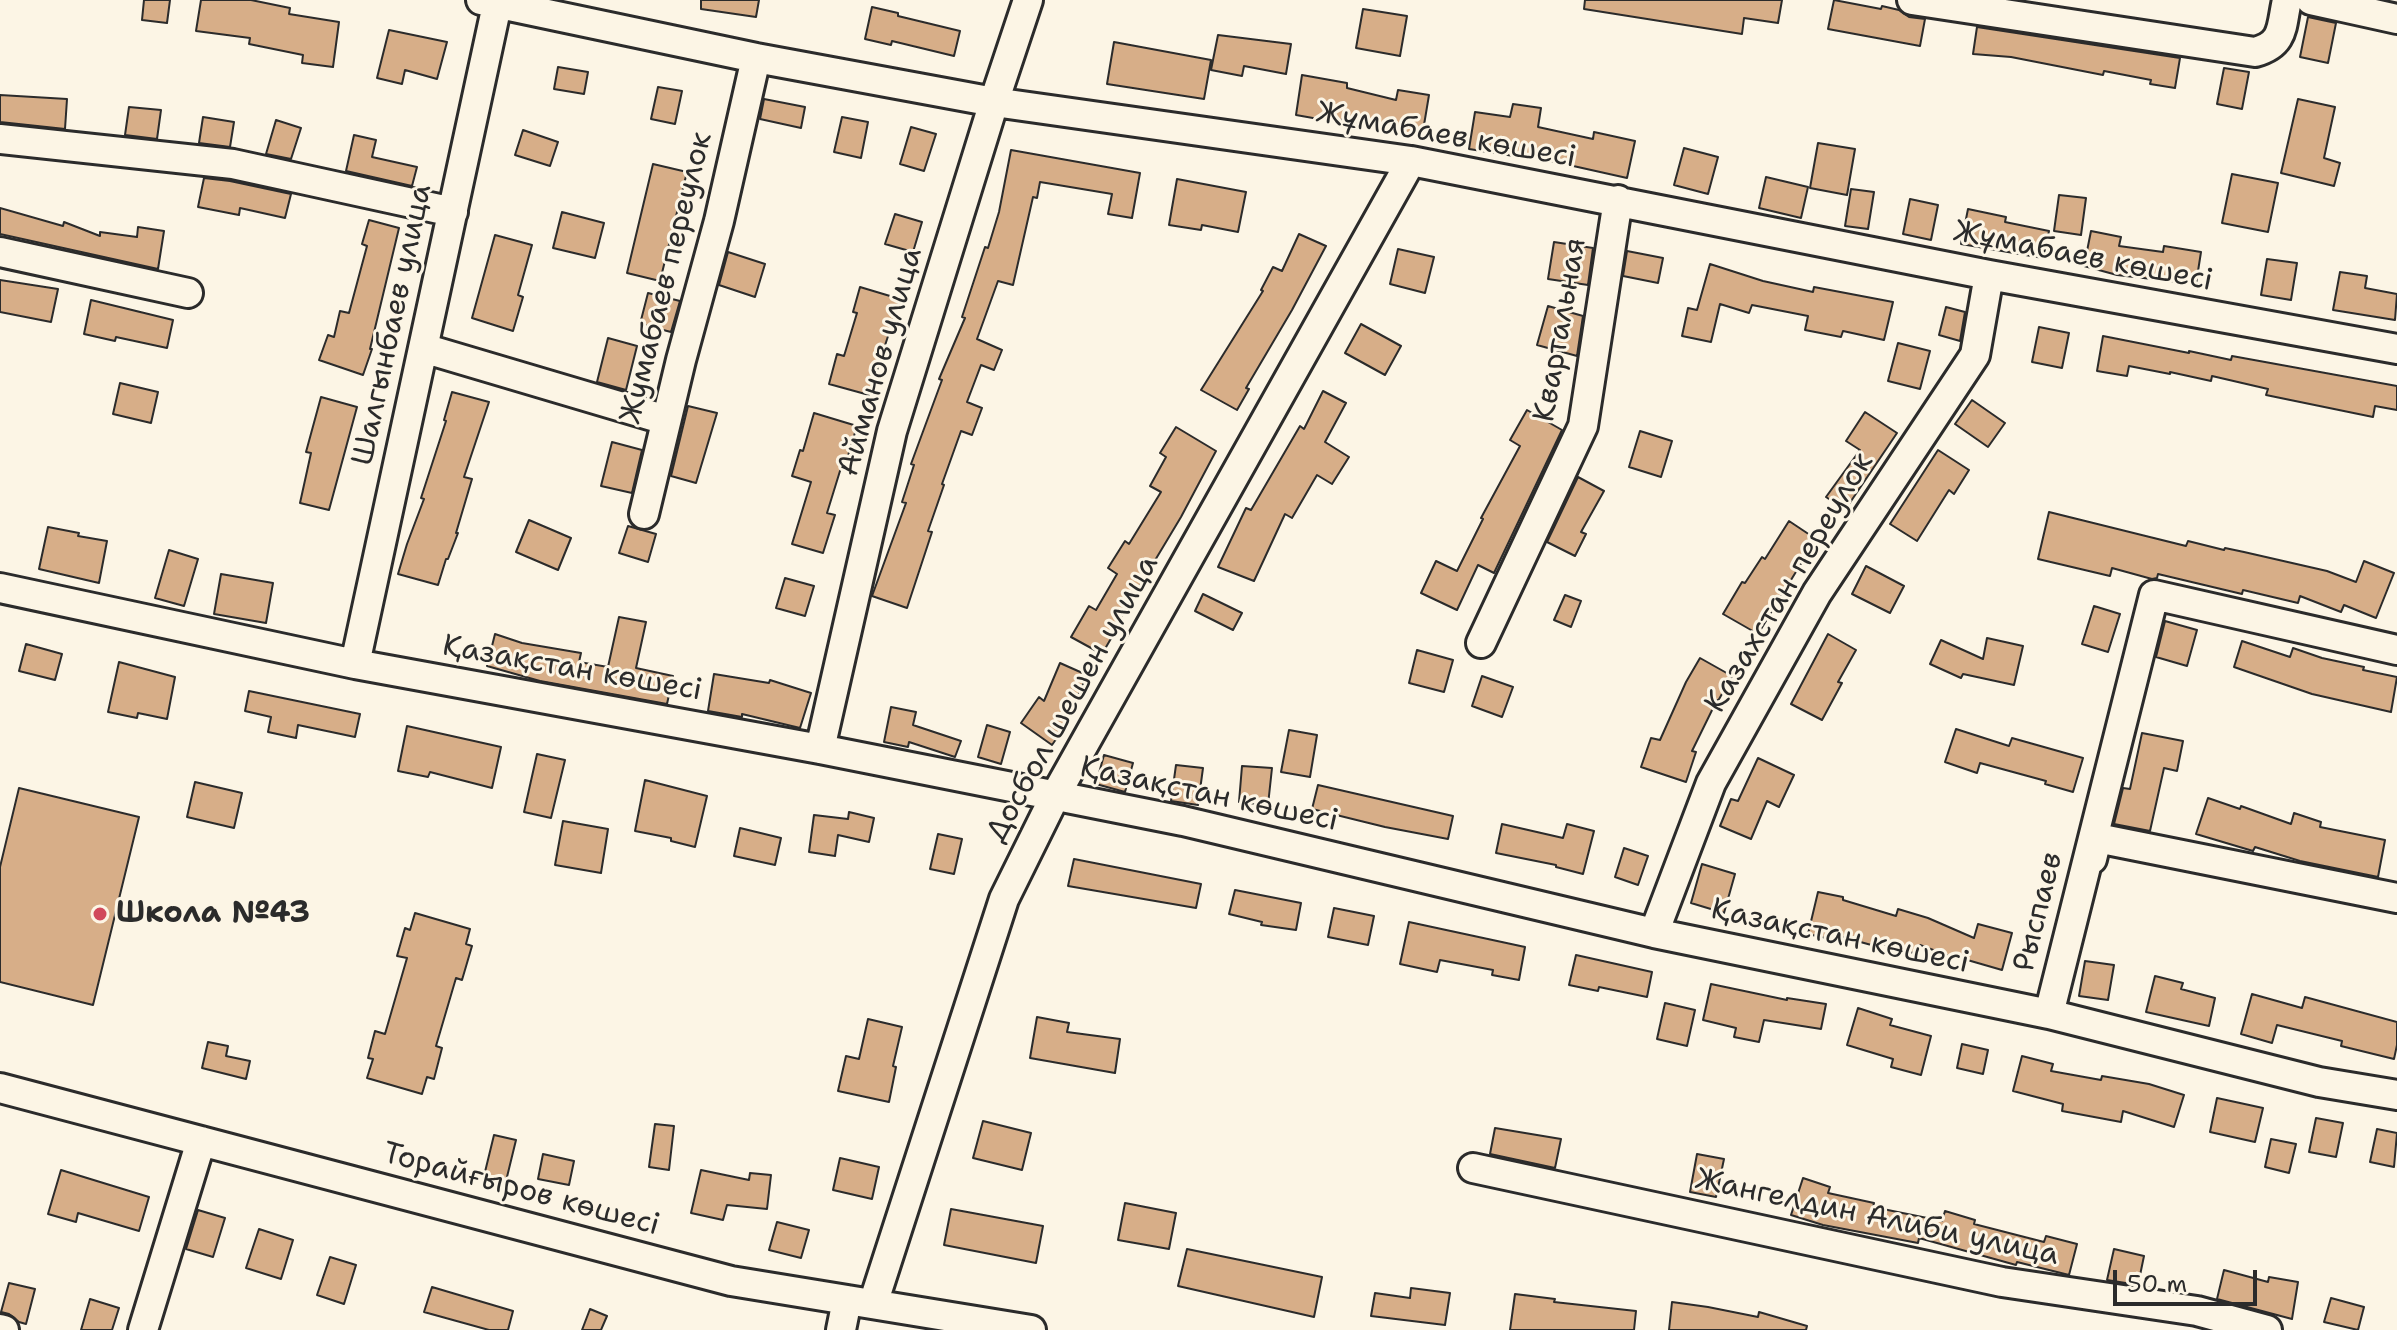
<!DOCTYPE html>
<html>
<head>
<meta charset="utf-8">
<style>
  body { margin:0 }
  #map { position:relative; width:2397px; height:1330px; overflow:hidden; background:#fcf5e5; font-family:"Shantell Sans",sans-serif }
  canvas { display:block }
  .scale { position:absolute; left:2113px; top:1270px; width:144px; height:36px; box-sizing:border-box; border:4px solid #2b2b2b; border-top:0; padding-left:10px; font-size:24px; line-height:28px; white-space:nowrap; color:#2b2b2b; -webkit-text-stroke:6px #fcf5e5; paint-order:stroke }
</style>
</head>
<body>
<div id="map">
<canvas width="2397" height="1330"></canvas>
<div class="scale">50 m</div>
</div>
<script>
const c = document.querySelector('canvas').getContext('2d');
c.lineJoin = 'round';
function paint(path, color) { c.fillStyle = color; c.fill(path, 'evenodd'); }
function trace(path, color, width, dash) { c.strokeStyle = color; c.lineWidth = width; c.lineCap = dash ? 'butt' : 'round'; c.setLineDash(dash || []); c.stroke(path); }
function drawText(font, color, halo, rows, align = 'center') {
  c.font = font + ' "Shantell Sans",sans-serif'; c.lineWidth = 6; c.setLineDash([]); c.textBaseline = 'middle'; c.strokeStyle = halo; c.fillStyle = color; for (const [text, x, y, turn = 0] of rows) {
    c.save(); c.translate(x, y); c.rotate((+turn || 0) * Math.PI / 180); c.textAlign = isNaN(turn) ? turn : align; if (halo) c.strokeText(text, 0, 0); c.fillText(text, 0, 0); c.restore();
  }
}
const building = new Path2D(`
  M144,0h26l-3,23 -25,-3z
  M201,0h50l39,8 -1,6 50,8 -6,45 -31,-4 1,-8 -54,-11 1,-6 -54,-7z
  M701,0h58l-3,17 -55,-8z
  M1585,0h197l-4,23 -34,-5 -2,16 -158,-25z
  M1834,0l47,9 1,-3 17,4 10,7 16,2 -5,27 -92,-17z
  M872,7l26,6v3l62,15 -6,25 -62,-15 -1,4 -26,-6z
  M1363,9l44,7 -7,40 -44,-8z
  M2308,17l28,6 -8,40 -28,-6z
  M1977,27l203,31 -5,30 -25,-4 1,-4 -47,-9 -1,4 -92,-18 -38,-3z
  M389,30l58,12 -10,37 -32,-9 -3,14 -25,-6z
  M1218,35l73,9 -5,30 -42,-8 -2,10 -31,-6z
  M1114,42l97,18 -7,39 -97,-15z
  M558,67l30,5 -4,22 -30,-5z
  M2224,68l25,4 -7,37 -25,-5z
  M1302,75l45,8v5l49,12 2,-10 31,5 -7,42 -80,-18 -1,4 -45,-8z
  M658,87l24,4 -7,33 -24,-5z
  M0,95l67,4 -2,30 -65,-7z
  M764,99l41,8 -4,21 -41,-9z
  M2298,99l37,8 -11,51 16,5 -6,23 -53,-13z
  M1513,104l28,4 -3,19 55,12 1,-7 41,9 -8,37 -94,-21v2l-64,-10 6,-37 35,5z
  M129,107l32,3 -4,29 -32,-4z
  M203,117l31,5 -4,25 -31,-4z
  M842,117l26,5 -7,36 -27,-6z
  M276,120l25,8 -10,31 -25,-5z
  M911,127l25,7 -12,37 -24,-7z
  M523,130l35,12 -8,24 -35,-11z
  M354,135l22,5 -4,17 45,10 -5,19 -66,-15z
  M1818,143l37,6 -8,46 -37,-7z
  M1684,148l34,9 -10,37 -34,-9z
  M1011,150l129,23 -8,45 -24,-4 4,-20 -72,-12 -3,16 -4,-1 -20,88 -15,-4 -21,58 25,11 -8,20 -13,-5 -14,37 15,6 -10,27 -11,-4 -19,53 2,1 -16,46 4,1 -25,76 -35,-12 34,-93 -4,-1 12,-37 -3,-1 31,-84 -3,-1 26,-61 -3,-1 23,-70 3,1 11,-36z
  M653,164l34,8 -27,109 -33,-8z
  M2232,174l46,9 -10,49 -46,-9z
  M1766,177l42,10 -7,31 -42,-10z
  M204,178l26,3 61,13 -6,24 -45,-10 -1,7 -41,-8z
  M1177,179l69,13 -8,40 -36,-7 -1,5 -32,-5z
  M1851,189l23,3 -6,37 -23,-3z
  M2059,195l27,3 -5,37 -27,-4z
  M1910,199l28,6 -7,35 -28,-6z
  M0,208l63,18 1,-4 36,14v-4l37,5 1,-10 26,4 -6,38 -158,-35z
  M1968,209l38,8 -1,5 44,9 -6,27 -82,-14z
  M562,212l42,11 -9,35 -42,-10z
  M895,214l27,8 -9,30 -28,-8z
  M369,220l30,8 -29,121h2l-9,26 -44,-15 9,-25 6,2 6,-26 9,2 18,-67 -5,-2z
  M2091,231l30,6 -2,9 44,6 1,-6 37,6 -5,32 -79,-9 -33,-9z
  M1299,234l27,12 -34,64 -46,78 3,1 -12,21 -36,-20 62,-99 -2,-1 12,-23 9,4z
  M495,235l37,10 -14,50 5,2 -10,34 -41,-13z
  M1554,242l39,6 -5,37 -40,-6z
  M1398,249l36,8 -9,36 -35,-9z
  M1627,251l36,7 -5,25 -35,-7z
  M728,252l37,12 -10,33 -36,-12z
  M2267,259l30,4 -6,37 -30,-5z
  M1710,264l53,17 50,11 1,-5 79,15 -9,38 -41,-9 -2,6 -36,-7 3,-14 -56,-11 -3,8 -29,-9 -9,38 -29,-6 6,-28 9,2z
  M2340,272l27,4 -2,12 32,6 -2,26 -62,-10z
  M0,280l58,9 -7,33 -51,-10z
  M860,287l40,12 -31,96 -40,-11 8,-30 7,2 13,-43 -4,-1z
  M648,293l32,8 -9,31 -31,-8z
  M91,300l82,20 -6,28 -51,-11 -1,4 -31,-7z
  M1548,306l35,10 -6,40 -40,-11z
  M1946,307l19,5 -5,29 -21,-6z
  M1361,324l40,22 -16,29 -40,-22z
  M2039,327l30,6 -7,35 -30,-6z
  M2103,336l86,17v-2l42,9 1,-4 165,30v24l-22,-4 -2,11 -107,-22 2,-6 -56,-13 -1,5 -41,-9v2l-41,-8 -2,10 -30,-5z
  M608,338l29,8 -11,44 -29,-8z
  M1898,343l32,8 -10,38 -32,-8z
  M120,383l38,9 -7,31 -38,-9z
  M1323,391l23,12 -21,39 24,15 -17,27 -15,-9 -25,43 -7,-4 -31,67 -36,-14 28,-59 5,2 49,-84 4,3z
  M452,392l37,10 -25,75 8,2 -16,54h2l-10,26h-2l-8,26 -40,-11 9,-30 17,-45 -3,-1 25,-77 -2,-1z
  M321,397l36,10 -28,103 -29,-7 11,-50 -5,-1z
  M1972,400l33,23 -17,24 -33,-23z
  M688,406l29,7 -21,70 -25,-7z
  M1527,410l35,20 -68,143 -16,-8 -21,45 -36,-17 15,-32 21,10 26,-52 -2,-1 39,-72 -10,-6z
  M1865,412l32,21 -52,77 -19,-13 34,-47 -14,-9z
  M814,413l43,13 -10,33 -3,-1 -17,55 8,2 -12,38 -31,-9 19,-62 -19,-6 8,-26 3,1z
  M1176,427l40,24 -35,66 -63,105 2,1 -18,31 -31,-17 18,-31 7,4 21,-36 -9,-6 17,-27 4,3 32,-52 -11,-6 16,-29 -6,-4z
  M1640,431l32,10 -11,36 -32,-10z
  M612,442l30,8 -10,43 -31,-7z
  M1938,450l31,20 -15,24 -5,-4 -32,51 -27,-17z
  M1578,477l26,14 -23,41 5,2 -11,22 -28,-14z
  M2049,512l137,34 2,-5 36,9 1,-2 19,4 83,19 29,11 8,-21 30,12 -18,45 -32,-13 -3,7 -41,-16 -2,7 -55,-13 -1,4 -84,-20 -1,4 -5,1 -40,-11 -2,8 -72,-17z
  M529,520l42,18 -13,32 -42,-18z
  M1789,521l27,18 -58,95 -35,-20 19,-32 3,1 17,-26 3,2z
  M628,526l28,8 -8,28 -29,-9z
  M48,527l31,6 -1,3 29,5 -8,42 -60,-14z
  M169,550l29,9 -14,47 -29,-8z
  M1866,566l38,20 -14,27 -38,-19z
  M221,574l52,9 -7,40 -52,-9z
  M785,578l29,8 -9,30 -29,-8z
  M1203,594l39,19 -9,17 -38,-19z
  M1565,595l16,6 -10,26 -17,-7z
  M2094,606l26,8 -12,38 -26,-8z
  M619,617l27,5 -10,46 37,8 -6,28 -127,-23 -53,-15 8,-32 27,9 59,10 -2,9 29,5z
  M2165,621l32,9 -10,36 -31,-9z
  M1828,634l28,16 -18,32 4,1 -20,37 -31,-16z
  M1987,638l36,8 -9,39 -51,-11 -2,4 -31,-14 11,-24 42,19z
  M2242,641l48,16 3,-9 29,10 42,9 -1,3 34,7 -6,35 -79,-18 -78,-27z
  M26,644l36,10 -7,26 -36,-9z
  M1417,650l36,10 -9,32 -35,-9z
  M1700,658l32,18 -14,25 -1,-1 -25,51 4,1 -10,30 -45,-15 10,-29 9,2 26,-58z
  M119,662l56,15 -8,42 -29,-6 -1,5 -29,-6z
  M1060,663l27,12 -19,43 2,1 -18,26 -31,-22 18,-26 5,4z
  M714,674l55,9 1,-3 41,13 -11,35 -58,-14v3l-34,-6z
  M1482,676l31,11 -11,30 -30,-11z
  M249,691l111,23 -5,23 -57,-12 -2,13 -28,-6 3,-15 -26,-6z
  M891,707l25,5 -3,13 48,16 -6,16 -46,-15 -1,5 -24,-5z
  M987,725l23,7 -9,32 -23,-7z
  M407,726l94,21 -9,41 -62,-16 -2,5 -30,-6z
  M1956,729l53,17 3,-8 71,20 -10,34 -28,-8 1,-3 -66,-18 -3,10 -32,-11z
  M1289,730l28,5 -7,42 -29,-5z
  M2142,733l41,8 -6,30 -13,-3 -14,63 -36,-7 9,-36 7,1z
  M537,754l28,6 -14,58 -27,-6z
  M1104,755l29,8 -8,29 -29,-8z
  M1758,758l36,17 -15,32 -12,-6 -16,38 -31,-13 11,-27 7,2z
  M1176,765l27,3 -5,37 -27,-4z
  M1242,766l30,2 -4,37 -29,-3z
  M645,780l62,16 -12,51 -24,-6v-3l-36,-7z
  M195,782l47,11 -8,35 -47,-11z
  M1318,785l135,31 -5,23 -63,-12 -73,-18z
  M19,788l120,29 -46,188 -93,-23v-115z
  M2208,798l32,11 1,-3 50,18 3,-11 27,9 -1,5 65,13 -7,37 -78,-16 -45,-14 -2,4 -57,-17z
  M849,812l25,6 -5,24 -31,-7 -3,21 -26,-4 5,-37 34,4z
  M563,821l45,8 -7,44 -46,-8z
  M1502,824l61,14 4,-14 27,7 -11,43 -27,-7v-2l-60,-12z
  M740,828l41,10 -6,27 -41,-9z
  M938,834l24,5 -8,35 -24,-5z
  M1624,848l24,8 -10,29 -23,-8z
  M1074,859l127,25 -5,24 -128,-22z
  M1702,864l33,10 -11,39 -33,-10z
  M1235,890l66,13 -5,27 -35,-5 1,-3 -33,-8z
  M1818,892l25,5v3l53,16 2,-7 30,9 46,20 4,-14 34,9 -10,37 -45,-13v2l-37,-14 -3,9 -40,-12 -2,4 -40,-11 -1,5 -26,-6z
  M1334,908l40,8 -6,29 -40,-8z
  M415,913l55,16 -4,15 6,2 -10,34 -6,-2 -20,68 6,2 -8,31 -7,-2 -5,17 -55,-16 6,-19 -5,-1 7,-27 10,3 22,-76 -10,-2 8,-28 5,2z
  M1409,922l116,25 -6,33 -27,-5 1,-5 -53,-10 -3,12 -37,-8z
  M1576,955l76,17 -5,25 -48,-10 -1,4 -29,-6z
  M2085,961l29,4 -6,35 -29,-4z
  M2155,976l28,7 -2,6 34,9 -6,28 -63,-14z
  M1711,984l76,16v-2l39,6 -5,25 -57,-9 -5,22 -25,-5 2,-9 -33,-8z
  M2252,994l50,14 3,-11 92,25v23l-3,14 -53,-13 1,-5 -65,-16 -5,18 -31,-9z
  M1665,1003l30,7 -8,36 -30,-7z
  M1858,1008l34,11 -2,6 41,11 -10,39 -30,-8 2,-8 -46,-14z
  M1037,1017l32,6 -2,9 53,7 -5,34 -85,-15z
  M868,1019l34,8 -9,39 3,1 -7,35 -51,-11 8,-35 13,3z
  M208,1042l20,4 -2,10 24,5 -4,18 -44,-11z
  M1962,1044l26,6 -5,24 -26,-6z
  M2022,1056l31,8 -2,7 50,9 1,-4 47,8 35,11 -10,32 -51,-16 -2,11 -59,-11 1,-7 -50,-13z
  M2217,1098l46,10 -8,34 -45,-10z
  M2316,1118l27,5 -7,34 -27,-5z
  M983,1121l48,12 -9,37 -49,-12z
  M655,1124l19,2 -5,44 -20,-3z
  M1495,1128l66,11 -6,29 -65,-14z
  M2377,1129l20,4 -3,34 -24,-5z
  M494,1135l22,5 -10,41 -22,-5z
  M2271,1139l25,5 -7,29 -24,-6z
  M543,1154l31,7 -5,24 -31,-6z
  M1697,1154l27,5 -8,38 -26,-5z
  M840,1158l39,9 -7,32 -39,-9z
  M61,1170l88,27 -10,34 -61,-18 -2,9 -28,-8z
  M701,1170l48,10 1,-7 21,2 -4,34 -40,-4 -4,15 -32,-7z
  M1803,1178l27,9 -2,6 46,10 -1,4 69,14 3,-10 30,9 -1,4 70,18 2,-6 31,8 -8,31 -52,-13 -1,3 -97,-27 -1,5 -95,-18 -32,-10z
  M1125,1203l51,10 -7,36 -51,-9z
  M951,1209l92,17 -7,37 -92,-18z
  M198,1210l27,8 -12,39 -27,-8z
  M777,1222l32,8 -8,28 -32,-8z
  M259,1229l34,11 -12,39 -35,-11z
  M1187,1249l135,28 -8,40 -136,-31z
  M2114,1249l30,7 -6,29 -31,-5z
  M330,1257l26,8 -12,39 -27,-9z
  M2224,1270l44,12 1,-5 29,5 -6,37 -75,-20z
  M9,1283l26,6 -9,35 -7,-2 -10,-8 -8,-2z
  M432,1287l81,24 -5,19h-19l-65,-18z
  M1411,1288l39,5 -5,32 -74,-9 4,-23 35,5z
  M1515,1294l40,5 -1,3 82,9 -2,19h-124z
  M2331,1298l33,9 -6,23 -34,-8z
  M90,1299l29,9 -7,22h-31z
  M1672,1302l36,5 50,10 1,-5 48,14 -1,4h-137z
  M590,1309l17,7 -6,14h-19z`);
const minor = new Path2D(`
  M481,0l275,58 238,44 417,59 578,114 408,74
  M1912,0l343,52c30,-8 26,-26 32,-52
  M2311,0l86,19
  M0,139l233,25 220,48
  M0,252l188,41
  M423,348l243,72
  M644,514l37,-154 38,-139 37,-163
  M0,588l355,76 465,85 363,72 471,112 395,81 270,68 78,13
  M1481,643l102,-217 35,-226
  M355,664l143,-664
  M820,749l72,-318 102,-329 34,-102
  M2092,859l5,-21 300,60
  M1654,933l57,-150 106,-190 158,-238 14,-80
  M2049,1014l105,-419 243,55
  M0,1088l731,193 300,49
  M1473,1168l529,114 195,29 70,19
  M873,1304l131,-405 51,-103 356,-635
  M0,1329l4,1
  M143,1330l58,-189
  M841,1330l6,-30`);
const markers = [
  [100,914,8,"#d1495b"]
];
const streetNames = [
  ["Жұмабаев көшесі",1446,136,10],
  ["Жұмабаев көшесі",2083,257,11],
  ["Жумабаев переулок",667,278,-76],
  ["Шалгынбаев улица",393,325,-78],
  ["Квартальная",1561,330,-80],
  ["Айманов улица",881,362,-74],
  ["Казахстан переулок",1790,583,-59],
  ["Қазақстан көшесі",572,669,10],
  ["Досбол шешен улица",1073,699,-61],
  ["Қазақстан көшесі",1209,795,12],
  ["Рыспаев",2039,912,-76],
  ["Қазақстан көшесі",1840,937,12],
  ["Торайғыров көшесі",521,1190,15],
  ["Жангелдин Алиби улица",1877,1218,12]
];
const poiNames = [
  ["Школа №43",116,914]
];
paint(building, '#d7ae88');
trace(building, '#2b2b2b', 2);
trace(minor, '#2b2b2b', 34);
trace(minor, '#fcf5e5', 28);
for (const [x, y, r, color] of markers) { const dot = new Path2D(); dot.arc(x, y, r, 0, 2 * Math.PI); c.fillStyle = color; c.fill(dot); trace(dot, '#fcf5e5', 3); }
drawText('30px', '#2b2b2b', '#fcf5e5', streetNames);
drawText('bold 30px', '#2b2b2b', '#fcf5e5', poiNames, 'left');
</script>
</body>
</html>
